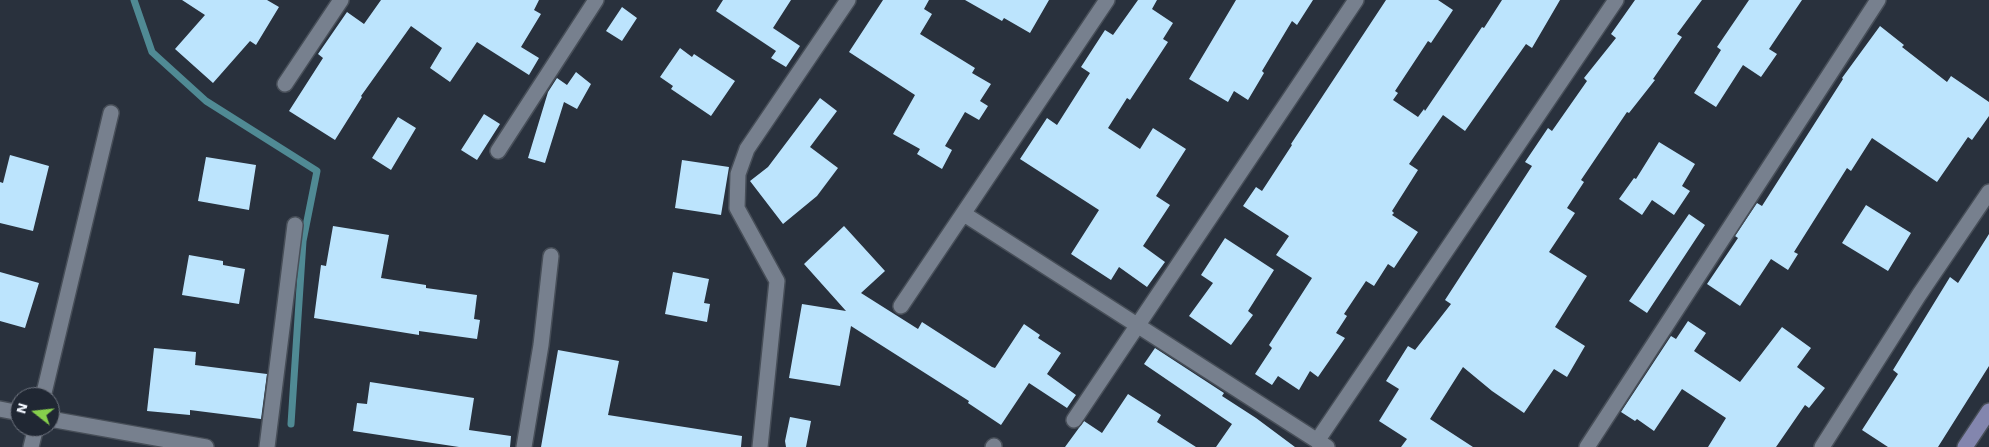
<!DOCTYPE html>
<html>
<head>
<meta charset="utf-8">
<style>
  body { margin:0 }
  #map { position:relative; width:1989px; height:447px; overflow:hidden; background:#29313d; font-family:"Work Sans",sans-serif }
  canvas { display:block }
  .north { position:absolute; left:10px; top:387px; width:50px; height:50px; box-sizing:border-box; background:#202733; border:1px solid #737984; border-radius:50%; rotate:286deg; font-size:14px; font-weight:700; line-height:20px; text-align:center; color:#f0f5fd }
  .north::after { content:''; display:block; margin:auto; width:18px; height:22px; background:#86cf4c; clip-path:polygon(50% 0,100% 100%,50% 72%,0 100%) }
</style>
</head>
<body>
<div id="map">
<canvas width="1989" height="447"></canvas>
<div class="north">N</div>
</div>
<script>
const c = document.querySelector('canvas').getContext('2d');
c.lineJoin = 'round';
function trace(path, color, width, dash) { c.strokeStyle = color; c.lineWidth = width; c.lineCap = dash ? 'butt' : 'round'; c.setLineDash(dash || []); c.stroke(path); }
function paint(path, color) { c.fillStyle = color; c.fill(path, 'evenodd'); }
const stream = new Path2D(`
  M134,0l18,52 54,49 111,70 -14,70 -12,183`);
const building = new Path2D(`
  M182,0h85l12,7 -23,38 -6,-4 -37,42 -38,-34 30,-34z
  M381,0h158l-5,10 7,4 -20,33 18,11 -10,17 -52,-33 -27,40 -20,-14 12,-20 -31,-22 -50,70 1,1 -27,43 -46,-29 34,-53 -5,-4 29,-42 17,12z
  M723,0h68l-18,28 27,18 -14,21 -15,-9 5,-7 -60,-40z
  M883,0h46l-5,9 8,5 -12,20 55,34 -3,5 19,11 -11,17 8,5 -9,14 -14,-8 -20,34 7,4 -10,19 -25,-15 3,-5 -27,-15 22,-39 -66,-43z
  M965,0h84l-19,33 -26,-15 -2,3z
  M1138,0h19l-5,9 21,14 -10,16 5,3 -38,58 -3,-2 -19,30 32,21 13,-21 33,21 -30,47 14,9 -27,41 22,16 -18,25 -28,-20 -8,13 -40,-26 28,-44 -79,-51 27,-41 10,7 33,-52 -9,-6 24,-37 8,5z
  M1236,0h77l-16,25 -5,-4 -30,50 2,2 -16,27 -14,-9 -6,11 -39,-23z
  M1386,0h52l15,10 -22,33 -3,-2 -33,50 3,2 -5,7 25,17 6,-8 1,2 57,-84 2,1 18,-28h58l-28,48 -6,-4 -61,87 -22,-16 -34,49 9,6 -26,41 2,2 -2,2 26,17 -24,36 -6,-4 -14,22 -8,-5 -22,33 3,2 -11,17 9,5 -27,39 -8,-6 -11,19 -21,-14 -6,9 -17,-11 17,-26 -3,-3 43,-67 -36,-23 13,-19 -46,-30 13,-19 6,4 30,-46 -1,-1z
  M1635,0h67l-25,34 5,3 -29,42 2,1 -26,33 -2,-1 -46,68 3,2 -17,26 8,5 -26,39 38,24 -32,51 30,19 -18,31 -13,-8 -30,44 -32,-22 -29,-24 -33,52 43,28h-72l6,-8 -28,-18 20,-32 -13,-8 22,-35 7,4 36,-46 -6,-4 87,-134 -7,-4 23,-34 4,3 35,-50 -3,-3 32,-40 -5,-4z
  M1749,0h53l-33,49 8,5 -16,23 -18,-12 -27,42 -22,-14 27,-43 -4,-3z
  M622,7l15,11 -15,23 -16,-10z
  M1880,26l24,19 -2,2 45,35 4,-6 38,26v14l-17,24 -4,-3 -31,45 -65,-44 -21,33 -4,-3 -53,84 4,2 -10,16 -17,-11 -31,47 -33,-22 31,-46 -3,-2 22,-33 5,3 81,-127 -1,-1z
  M680,48l12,9 2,-3 41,27 -24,35 -40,-27 2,-3 -13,-9z
  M576,72l15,12 -14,25 -13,-7 -19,61 -17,-5 20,-66 9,-14 10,7z
  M820,98l17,13 -27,36 28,21 -21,28 -34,28 -33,-43 18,-14z
  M484,114l16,10 -23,36 -16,-10z
  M398,117l18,11 -25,42 -19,-12z
  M1659,142l36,22 -13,22 8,5 -16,24 -22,-15 -10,15 -23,-16 15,-21 2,1z
  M10,155l39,11 -16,65 -33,-8v-41l3,1z
  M206,157l50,8 -7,45 -51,-9z
  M682,160l47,7 -8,48 -46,-7z
  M1866,205l45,28 -23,38 -46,-28z
  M1689,214l16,11 -58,88 -18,-12z
  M333,226l56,9 -8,43 45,7v3l51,7 -3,24 6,1 -3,19 -58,-8v4l-105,-17 7,-53 5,1z
  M844,226l41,45 -24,22 57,36 4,-7 70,45 3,1 29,-44 16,11 -2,3 23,15 -14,21 29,21 -9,13 -38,-25 -28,42 -33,-22 1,-2 -118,-75 -11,60 -51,-8 13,-74 44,7 -42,-47z
  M1989,234v132l-51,81h-50l-26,-17 36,-56 -5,-4 57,-93 8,6z
  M1225,238l49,32 -26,41 5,4 -22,30 -42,-29 24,-33 -12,-8z
  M189,255l34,6v4l22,4 -6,35 -57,-9z
  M0,272l39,11 -14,45 -25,-7z
  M673,272l36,7 -5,24 6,1 -3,18 -42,-8z
  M1688,321l18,12 -12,18 46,31 42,-55 29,21 -14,19 28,21 -16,20 -4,-3 -29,42h-68l18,-29 -44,-29 -28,42 -17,-12 -2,2 -14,-9 50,-76 5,3z
  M154,348l42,4 -1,13 72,9 -6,45 -71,-9v5l-43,-4z
  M1155,348l69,45 -2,3 34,22 39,29h-79l16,-23 -88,-60z
  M558,350l61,11 -11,54 134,21 -1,11h-200z
  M370,382l104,16 -5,32 42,6 -1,11h-51l-106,-16 4,-28 10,1z
  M1128,394l33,21 -4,7 39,25h-131l19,-26 18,12z
  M790,417l21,4 -5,26h-20l-1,-6z`);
const street = new Path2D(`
  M285,84l56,-84
  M498,151l98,-151
  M964,214l363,233
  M901,306l206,-306
  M43,397l68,-284
  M0,409l20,4
  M50,419l156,28
  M1074,420l282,-420
  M1317,441l299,-441
  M31,447l5,-20
  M267,447l28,-222
  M524,447l17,-102 10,-89
  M760,447l17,-166 -40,-73 1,-34 9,-25 101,-149
  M993,447l1,-1
  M1587,447l291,-447
  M1822,447l97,-152 70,-103`);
const secondary = new Path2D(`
  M1965,447l24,-36`);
trace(stream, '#508a94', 7);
paint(building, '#bce4fd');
trace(street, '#474e58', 18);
trace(secondary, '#474e58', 18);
trace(street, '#77808e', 15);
trace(secondary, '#8386ae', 15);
</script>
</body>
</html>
